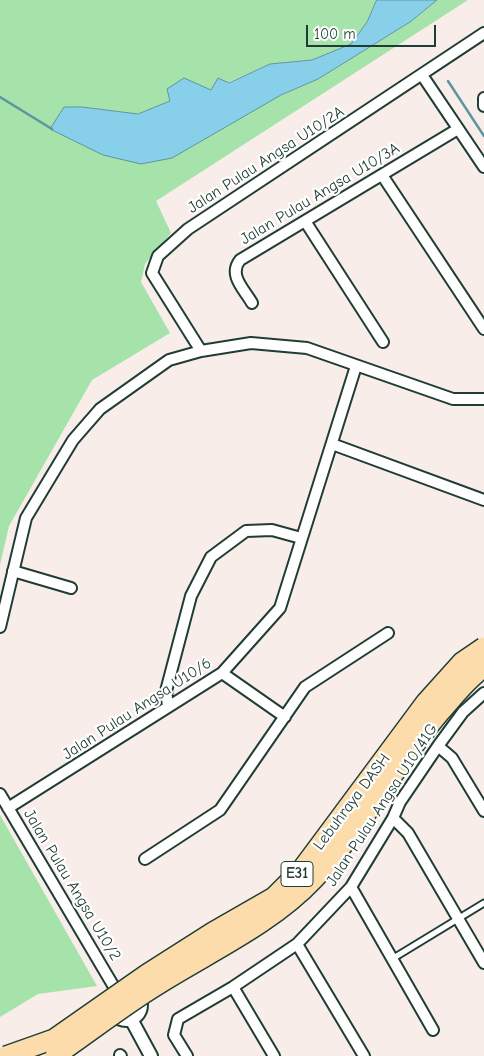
<!DOCTYPE html>
<html>
<head>
<meta charset="utf-8">
<style>
  body { margin:0 }
  #map { position:relative; width:484px; height:1056px; overflow:hidden; background:#f8ede9; font-family:"Comic Neue",sans-serif }
  canvas { display:block }
  .scale { position:absolute; left:306px; top:25px; width:130px; height:22px; box-sizing:border-box; border:2px solid #1f3d34; border-top:0; padding-left:6px; font-size:15px; line-height:18px; white-space:nowrap; color:#1f3d34; -webkit-text-stroke:4px #fff; paint-order:stroke }
</style>
</head>
<body>
<div id="map">
<canvas width="484" height="1056"></canvas>
<div class="scale">100 m</div>
</div>
<script>
const c = document.querySelector('canvas').getContext('2d');
c.lineJoin = 'round';
function paint(path, color) { c.fillStyle = color; c.fill(path, 'evenodd'); }
function trace(path, color, width, dash) { c.strokeStyle = color; c.lineWidth = width; c.lineCap = dash ? 'butt' : 'round'; c.setLineDash(dash || []); c.stroke(path); }
function drawText(font, color, halo, rows, align = 'center') {
  c.font = font + ' "Comic Neue",sans-serif'; c.lineWidth = 4.5; c.setLineDash([]); c.textBaseline = 'middle'; c.strokeStyle = halo; c.fillStyle = color; for (const [text, x, y, turn = 0] of rows) {
    c.save(); c.translate(x, y); c.rotate((+turn || 0) * Math.PI / 180); c.textAlign = isNaN(turn) ? turn : align; if (halo) c.strokeText(text, 0, 0); c.fillText(text, 0, 0); c.restore();
  }
}
const green = new Path2D(`
  M0,0h377l-10,22 -16,22 -39,16 -42,4 -59,26 -40,11 -33,13 -56,-7 -32,21 231,-33 37,-16 92,-57 27,-22h31l-312,201 15,32 -26,31 -4,18 29,51 -78,47 -83,146 -9,39z
  M0,815l97,171 -59,8 -38,23z`);
const water = new Path2D(`
  M377,0h60l-27,22 -92,57 -37,16 -109,63 -31,6 -38,-9 -53,-26 14,-22h18l56,7 32,-13 -3,-12 17,-11 27,12 7,-12 11,5 41,-19 42,-4 39,-16 16,-22z`);
const stream = new Path2D(`
  M448,81l36,55
  M0,97l52,32`);
const service = new Path2D(`
  M392,959l92,-56`);
const minor = new Path2D(`
  M422,75l62,92
  M484,98v8
  M382,175l102,154
  M305,221l78,121
  M252,303c-8,-14 -24,-28 -12,-43l218,-131
  M201,351l-49,-78 6,-17 30,-27 296,-196
  M332,444l152,56
  M13,571l58,17
  M0,627l26,-109 47,-78 27,-31 69,-49 32,-9 50,-8 56,5 146,51h31
  M222,673l63,44
  M168,706l-2,-15 25,-95 20,-39 35,-26 26,-1 29,8
  M438,746l14,12 32,53
  M0,794l117,198
  M8,808l214,-135 58,-65 76,-242
  M393,818l15,15 76,130
  M145,859l75,-49 85,-123 83,-54
  M351,887l82,143
  M297,944l67,112
  M233,987l41,69
  M120,1055l1,1
  M187,1056l-13,-21 4,-16 55,-32 64,-43 54,-57 42,-69 7,-16 38,-56 25,-34 21,-19`);
const tertiary = new Path2D(`
  M111 1005a15 15 0 1 1 30 0a15 15 0 1 1-30 0Z
  M131,1019l20,37`);
const motorwayBridge = new Path2D(`
  M6,1056l48,-17 93,-65 66,-42 61,-35 28,-28 124,-167 36,-40 22,-15
  M55,1056c32,-22 63,-46 96,-67 54,-35 119,-63 163,-110 51,-54 85,-122 135,-177 11,-13 22,-25 35,-35`);
const shields = [
  [297,874,32]
];
const shieldNames = [
  ["E31",297,874]
];
const streetNames = [
  ["Jalan Pulau Angsa U10/2A",266,160,-33],
  ["Jalan Pulau Angsa U10/3A",320,194,-31],
  ["Jalan Pulau Angsa U10/6",137,709,-33],
  ["Lebuhraya DASH",352,802,-53],
  ["Jalan Pulau Angsa U10/41G",382,805,-57],
  ["Jalan Pulau Angsa U10/2",72,885,59]
];
paint(green, '#a5e3aa');
paint(water, '#88d0e9');
trace(water, '#5e95a1', 1);
trace(stream, '#5e95a1', 2.5);
trace(service, '#1f3d34', 9);
trace(minor, '#1f3d34', 14);
trace(tertiary, '#1f3d34', 16);
trace(service, '#fff', 5);
trace(minor, '#fff', 10);
trace(tertiary, '#fff', 12);
trace(motorwayBridge, '#1f3d34', 22, []);
trace(motorwayBridge, '#fddcac', 19);
for (const [x, y, w] of shields) { const box = new Path2D(); box.roundRect(x - w / 2, y - 12.5, w, 25, 4); c.fillStyle = '#fff'; c.fill(box); trace(box, '#1f3d34', 1); }
drawText('bold 15px', '#1f3d34', null, shieldNames);
drawText('16px', '#1f3d34', '#fff', streetNames);
</script>
</body>
</html>
